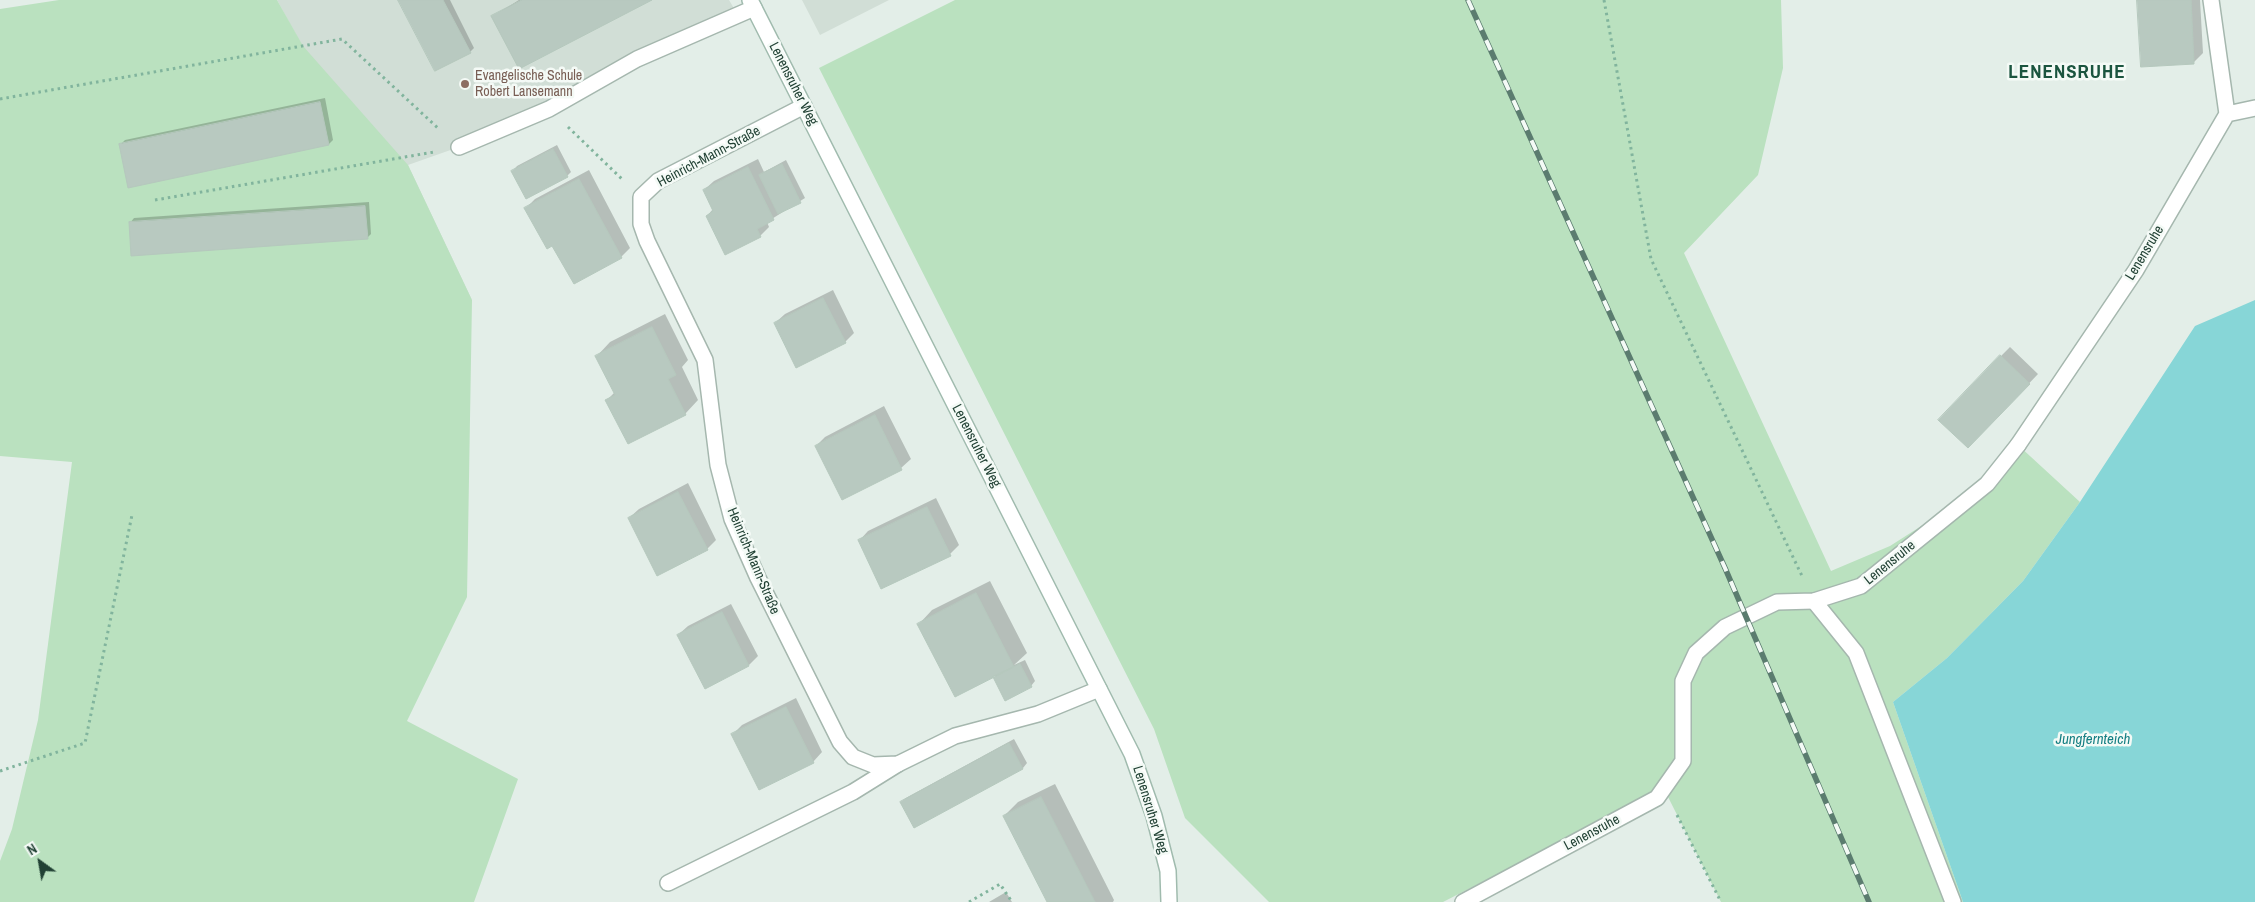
<!DOCTYPE html>
<html>
<head>
<meta charset="utf-8">
<style>
  body { margin:0 }
  #map { position:relative; width:2255px; height:902px; overflow:hidden; background:#e3eee8; font-family:"Archivo Narrow",sans-serif }
  canvas { display:block }
  .north { position:absolute; left:15px; top:837px; width:50px; height:50px; -webkit-text-stroke:4px #f4faf6; paint-order:stroke; rotate:328deg; font-size:14px; font-weight:700; line-height:20px; text-align:center; color:#214134 }
  .north::after { content:''; display:block; margin:auto; width:18px; height:22px; background:#214134; clip-path:polygon(50% 0,100% 100%,50% 72%,0 100%) }
</style>
</head>
<body>
<div id="map">
<canvas width="2255" height="902"></canvas>
<div class="north">N</div>
</div>
<script>
const c = document.querySelector('canvas').getContext('2d');
c.lineJoin = 'round';
function paint(path, color) { c.fillStyle = color; c.fill(path, 'evenodd'); }
function trace(path, color, width, dash) { c.strokeStyle = color; c.lineWidth = width; c.lineCap = dash ? 'butt' : 'round'; c.setLineDash(dash || []); c.stroke(path); }
function drawText(font, color, halo, rows, align = 'center') {
  c.font = font + ' "Archivo Narrow",sans-serif'; c.lineWidth = 5; c.setLineDash([]); c.textBaseline = 'middle'; c.strokeStyle = halo; c.fillStyle = color; for (const [text, x, y, turn = 0] of rows) {
    c.save(); c.translate(x, y); c.rotate((+turn || 0) * Math.PI / 180); c.textAlign = isNaN(turn) ? turn : align; if (halo) c.strokeText(text, 0, 0); c.fillText(text, 0, 0); c.restore();
  }
}
const built = new Path2D(`
  M277,0h452l13,22 -16,-2 -267,127 -51,18 64,135 -170,-254z
  M802,0h87l-69,35z`);
const green = new Path2D(`
  M59,0h218l26,46 105,119 64,135 -5,297 -60,124 111,58 -44,123h-474v-41l12,-32 26,-109 34,-258 -72,-6v-447z
  M955,0h826l2,68 -25,107 -74,78 147,318 59,-25 97,-62 31,-39 62,57 -57,79 -76,77 -54,44 70,200h-242l-57,-113 -221,113h-174l-84,-84 -31,-89 -335,-661z`);
const water = new Path2D(`
  M2255,300v602h-292l-70,-200 54,-44 76,-77 57,-79 115,-176z`);
const shadow = new Path2D(`
  M400,0h50l24,48 -4,4z
  M519,0h130l-156,16z
  M2138,0h62l3,53 -9,9z
  M325,98l8,42 -4,4 -200,42 -9,-41 5,-5z
  M557,145l14,27 -4,4 -54,-5 4,-5z
  M758,159l6,13 22,-12 19,38 -38,24 2,5 -9,9 -53,-20 6,-7 -9,-19 10,-9z
  M589,170l41,78 -9,9 -68,-13 -27,-36 9,-9z
  M369,202l2,32 -4,4 -237,-15 4,-5z
  M833,290l21,43 -9,9 -70,-19 10,-9z
  M665,314l23,46 -6,7 16,33 -13,14 -78,-14 8,-8 -18,-36 13,-14z
  M2010,347l28,27 -60,63 23,-81z
  M884,406l27,53 -10,9 -59,30 -26,-52 9,-9z
  M688,483l28,57 -9,9 -78,-31 10,-9z
  M936,498l23,47 -9,9 -91,-13 9,-10z
  M990,581l37,72 -13,12 11,-5 10,21 -4,5 -37,-10 -75,-52 13,-14z
  M731,604l27,52 -9,9 -44,23 -27,-53 10,-9z
  M796,698l26,54 -9,10 -80,-28 9,-9z
  M1014,739l13,24 -4,5 -108,58 -14,-24 5,-4z
  M1055,784l59,116 -1,2h-65l-44,-86 14,-14z
  M1006,892l6,10h-23z`);
const building = new Path2D(`
  M398,0h45l28,53 -36,18z
  M522,0h130l-133,69 -28,-53z
  M2137,0h54l3,64 -53,3z
  M320,102l9,43 -201,43 -9,-44z
  M553,149l15,28 -42,22 -15,-28z
  M782,164l19,39 -23,11 -19,-39z
  M748,167l26,53 -17,9 4,8 -36,18 -19,-39 7,-5 -10,-21z
  M579,179l43,79 -48,26 -22,-38 -5,3 -23,-41z
  M365,206l3,33 -237,17 -2,-34z
  M823,298l23,45 -50,25 -22,-45z
  M652,327l24,48 -8,4 18,36 -58,29 -23,-44 10,-5 -20,-39z
  M2000,355l30,29 -62,64 -30,-28z
  M875,415l27,55 -60,30 -27,-54z
  M678,492l30,58 -51,26 -29,-58z
  M927,507l24,49 -70,33 -23,-49z
  M976,593l38,74 -59,30 -38,-73z
  M722,612l27,54 -44,23 -28,-54z
  M1020,664l12,23 -27,14 -12,-24z
  M786,707l28,56 -55,27 -28,-56z
  M1009,743l14,26 -109,59 -14,-26z
  M1041,797l54,105h-48l-44,-86z`);
const path = new Path2D(`
  M1604,0l47,259 151,317
  M0,99l342,-60 98,91
  M568,127l55,53
  M155,200l279,-48
  M0,771l85,-28 47,-228
  M1677,815l44,87
  M969,902l31,-18 12,18`);
const lane = new Path2D(`
  M2227,114l28,-6
  M459,147l90,-38 88,-50 117,-51
  M2018,445l118,-175 91,-156 -16,-114
  M1814,601l42,52 97,249
  M668,883l185,-91 45,-28`);
const street = new Path2D(`
  M804,106l-146,75 -17,16v27l6,17 58,119 13,105 14,54 26,59 82,164 13,15 20,8 25,-1 57,-28 83,-22 61,-25
  M1463,902l194,-104 26,-37v-80l13,-28 29,-26 52,-25 37,-1 47,-15 126,-102 31,-39`);
const secondary = new Path2D(`
  M750,0l382,754 22,62 14,55 1,31`);
const rail = new Path2D(`
  M1468,0l257,568 144,334`);
const markers = [
  [465,84,5,"#8d6e63"]
];
const educationNames = [
  ["Evangelische Schule",475,76],
  ["Robert Lansemann",475,92]
];
const streetNames = [
  ["Lenensruher Weg",793,84,63],
  ["Heinrich-Mann-Straße",709,157,-28],
  ["Lenensruhe",2145,253,-59],
  ["Lenensruher Weg",976,446,63],
  ["Heinrich-Mann-Straße",753,561,67],
  ["Lenensruhe",1890,563,-39],
  ["Lenensruher Weg",1150,810,73],
  ["Lenensruhe",1592,833,-28]
];
const waterNames = [
  ["Jungfernteich",2093,740]
];
const districtNames = [
  ["LENENSRUHE",2067,73]
];
paint(built, '#d1ded6');
paint(green, '#bae1bf');
paint(water, '#87d6d7');
paint(shadow, '#0003');
paint(building, '#b8c9c0');
trace(building, '#b5c8bd', 1);
trace(lane, '#a5b7ae', 18);
trace(street, '#a5b7ae', 18);
trace(secondary, '#a0bbae', 18);
trace(path, '#81b49d', 3, [2.5, 4]);
trace(lane, '#fff', 15);
trace(street, '#fff', 15);
trace(secondary, '#fff', 15);
trace(rail, '#5b7c6f', 5.5);
trace(rail, '#f4faf6', 4, [11]);
for (const [x, y, r, color] of markers) { const dot = new Path2D(); dot.arc(x, y, r, 0, 2 * Math.PI); c.fillStyle = color; c.fill(dot); trace(dot, '#f4faf6', 2); }
drawText('14px', '#785e54', '#f4faf6', educationNames, 'left');
drawText('14px', '#214134', '#f4faf6', streetNames);
drawText('italic 15px', '#157f83', '#f4faf6', waterNames);
c.letterSpacing = '1px';
drawText('bold 19px', '#1b553f', '#f4faf6', districtNames);
c.letterSpacing = '0px';
</script>
</body>
</html>
